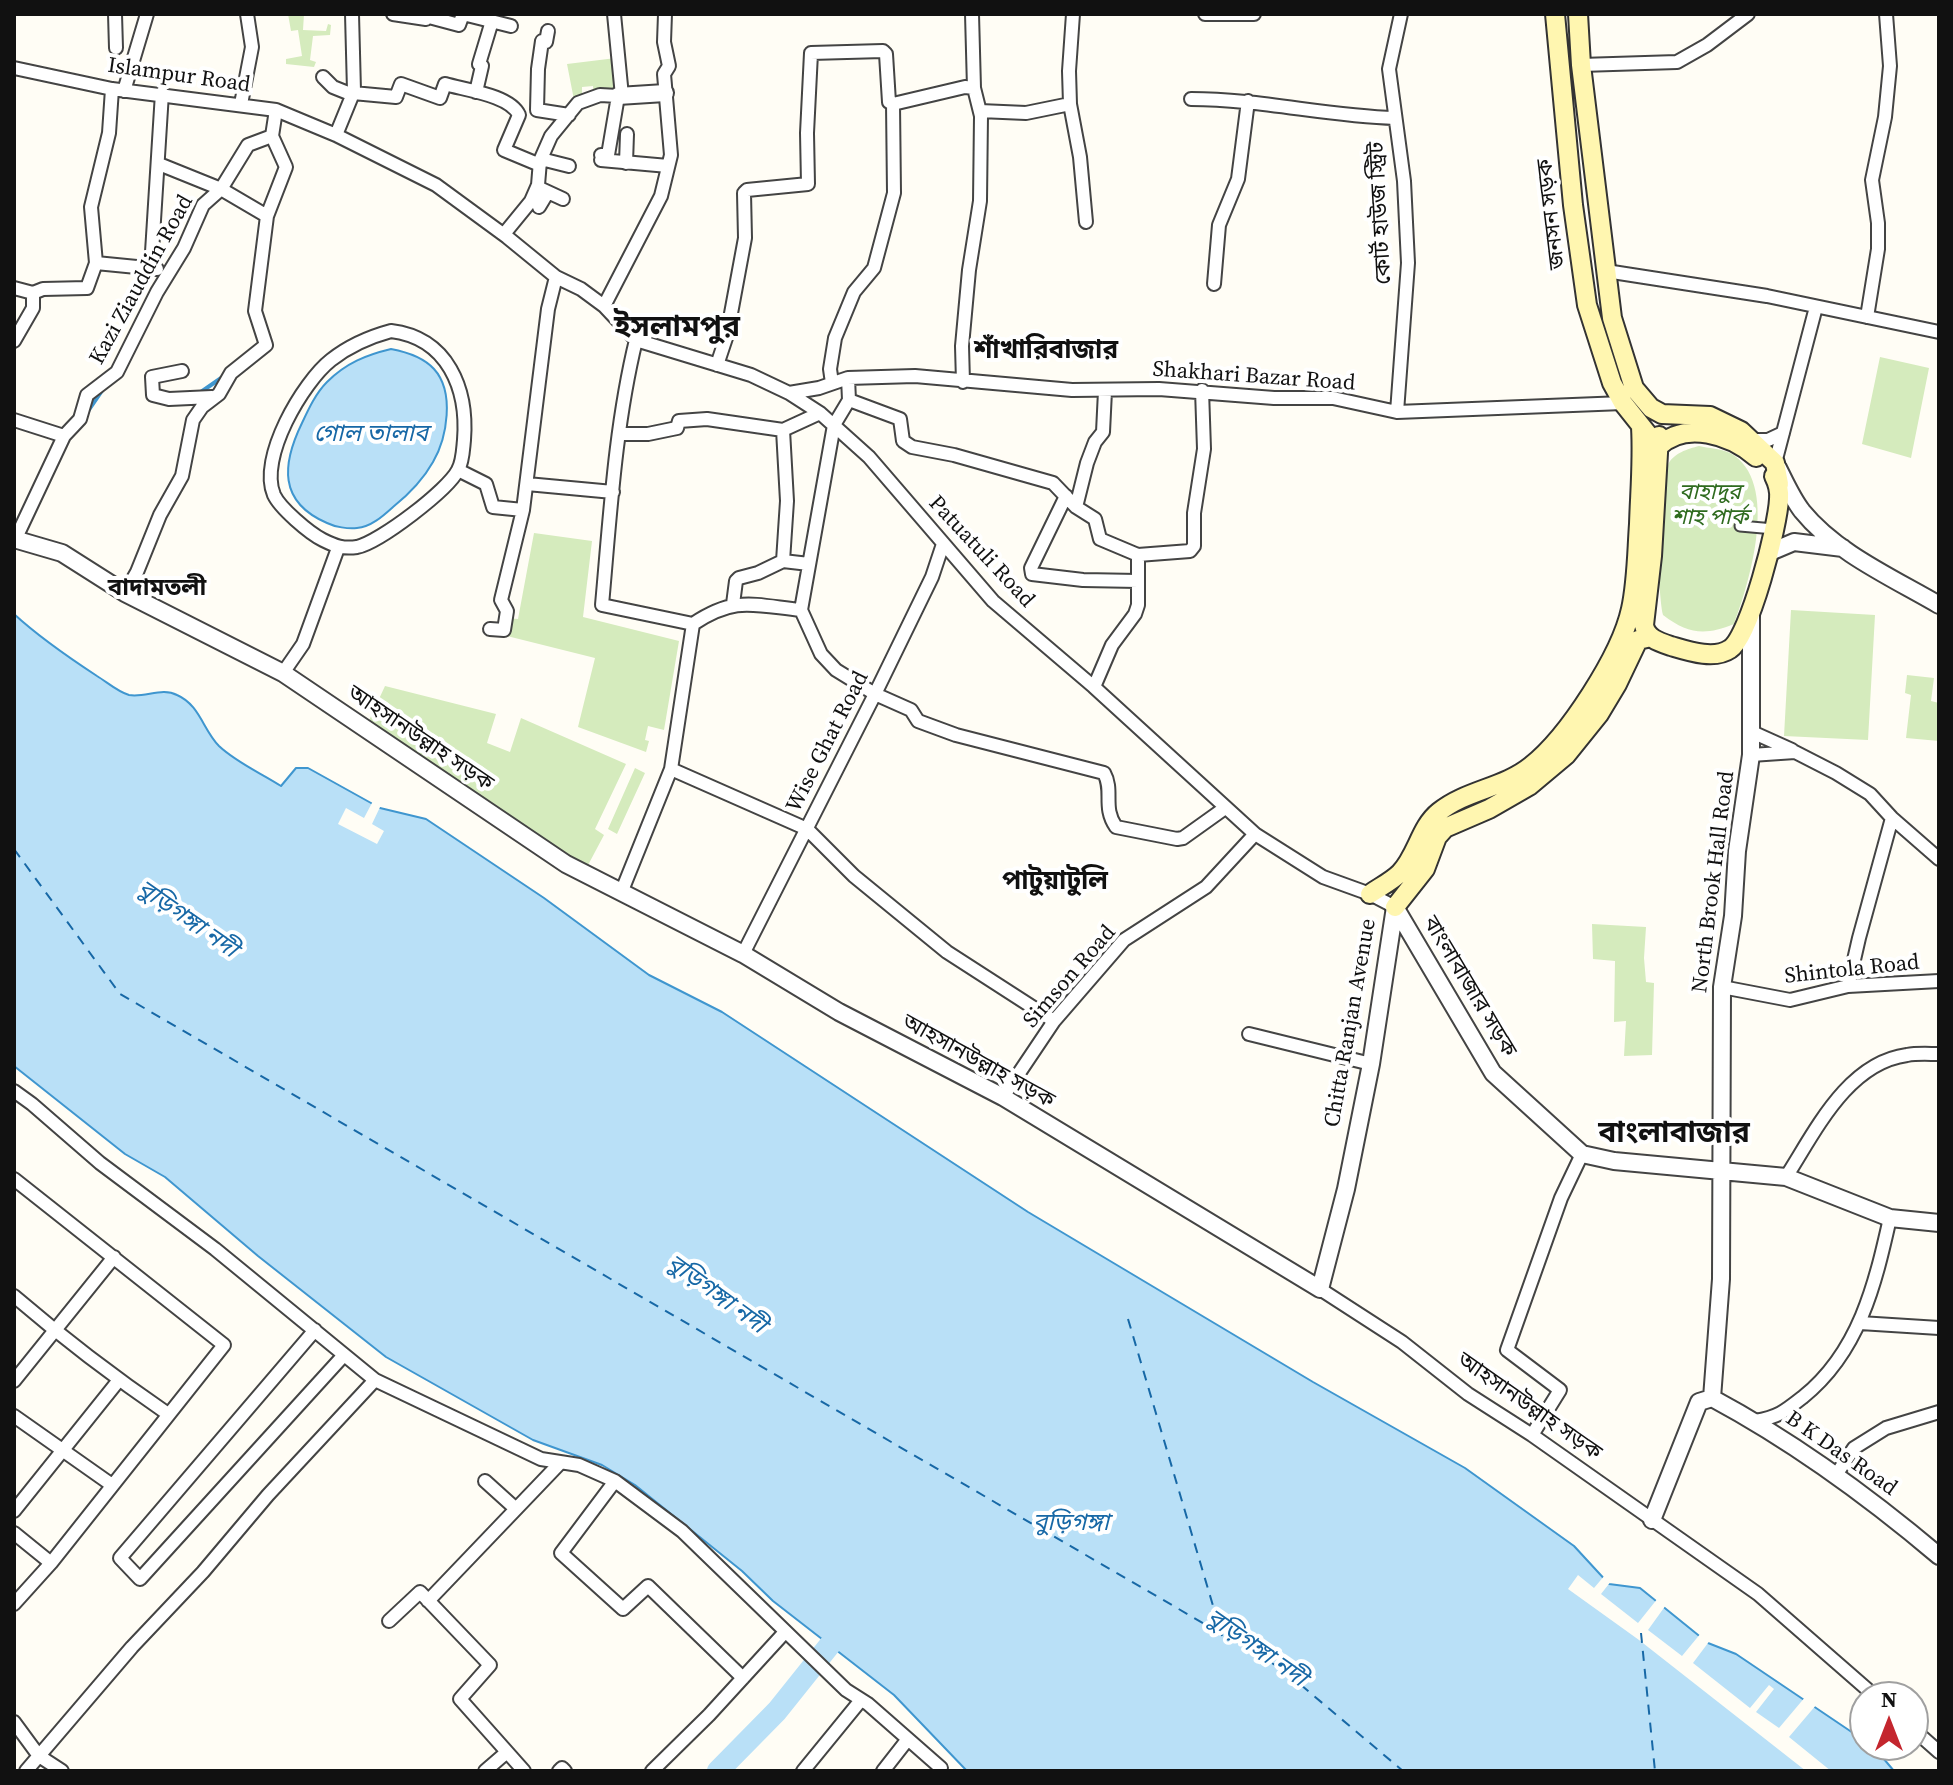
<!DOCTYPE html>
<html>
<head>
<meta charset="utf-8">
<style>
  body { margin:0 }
  #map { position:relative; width:1953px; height:1785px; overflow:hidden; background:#fffdf5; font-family:"Source Serif 4",serif }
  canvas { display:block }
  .frame { position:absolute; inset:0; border:16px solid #111; pointer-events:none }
  .north { position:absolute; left:1849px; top:1681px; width:80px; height:80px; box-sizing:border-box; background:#fff; border:2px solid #a0a0a0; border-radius:50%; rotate:0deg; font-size:22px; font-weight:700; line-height:32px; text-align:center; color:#111 }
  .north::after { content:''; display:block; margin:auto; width:28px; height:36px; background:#c4262e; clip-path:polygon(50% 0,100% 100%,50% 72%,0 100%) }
</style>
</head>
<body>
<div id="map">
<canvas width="1953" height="1785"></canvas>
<div class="frame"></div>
<div class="north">N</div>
</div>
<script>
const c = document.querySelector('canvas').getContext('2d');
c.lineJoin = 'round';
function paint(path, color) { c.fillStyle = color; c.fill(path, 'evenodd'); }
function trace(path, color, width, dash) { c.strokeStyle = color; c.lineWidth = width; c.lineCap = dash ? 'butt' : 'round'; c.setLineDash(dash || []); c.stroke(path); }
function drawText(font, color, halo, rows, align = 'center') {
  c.font = font + ' "Source Serif 4","Noto Sans Bengali",serif'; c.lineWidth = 8; c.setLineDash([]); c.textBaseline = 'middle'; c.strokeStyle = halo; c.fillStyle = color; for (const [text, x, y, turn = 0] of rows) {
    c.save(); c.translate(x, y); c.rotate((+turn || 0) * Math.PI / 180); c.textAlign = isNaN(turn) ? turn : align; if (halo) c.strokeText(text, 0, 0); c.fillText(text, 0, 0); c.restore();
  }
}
const green = new Path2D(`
  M288,14h16l-1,16 23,1 2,-7 3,1 -1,10 -17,1 -3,24 6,2 -2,5 -28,-3v-5l16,-3 -4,-26 -7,1z
  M616,58l4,36 -26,3 -1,-11 -11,1v11l-7,7 -8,-41z
  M1880,357l49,11 -18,90 -49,-14z
  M1699,446c9,2 23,3 31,7 51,28 19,131 4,171 -29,12 -46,10 -71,-9 -6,-30 -7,-123 5,-150 5,-12 20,-16 31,-19z
  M534,533l58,8 -9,76 96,24 -15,89 -16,-4 -3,14 4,1 -3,11 -68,-25 17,-69 -92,-23 4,-17 11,1z
  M1791,610l84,5 -7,125 -84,-4z
  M1907,675l27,3 -3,23 8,2v38l-33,-3 5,-43 -6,-2z
  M385,686l111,28 -9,29 23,9 11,-34 105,46 -31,65 9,6 -17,32 -221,-140z
  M635,768l10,5 -28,61 -9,-5z
  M1592,924l54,3 -2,31 2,24 8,1 -2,72 -28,1 2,-35 -12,1 1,-61 -22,-2z`);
const water = new Path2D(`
  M391,349c16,3 32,8 43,20 21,23 13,69 -1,93 -9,16 -25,33 -40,45 -10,9 -22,20 -36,21 -9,1 -22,-1 -30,-5 -49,-21 -45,-59 -25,-100 7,-15 14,-30 25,-41 19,-19 39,-27 64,-33z
  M14,614c26,24 54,43 83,62 10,6 21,16 32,19 16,3 33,-8 48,0 23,10 26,35 42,51 18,17 42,27 62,40l15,-18h12l72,40 46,11 118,79 105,77 73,37 306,200 285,170 152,86 109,78 35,38 31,4 68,55 28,11 129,87v4l8,1 21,25h-927l-73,-76 -121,-94 -31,-30 -107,-86 -33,-20 -69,-25 -147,-83 -128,-101 -93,-79 -40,-23 -111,-88z`);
const pier = new Path2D(`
  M373,801l8,4 -9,19 12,7 -7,13 -39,-20 8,-16 18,10z
  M1578,1575l16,13 11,-13 7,5 -11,14 37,29 20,-25 8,7 -18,25 34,26 19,-23 10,6 -18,24 57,45 19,-23 5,4 -18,23 23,16 27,-32 11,8 -28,33 42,34h-25l-167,-131 -71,-51z`);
const stream = new Path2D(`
  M198,394l26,-18
  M88,411l15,-22`);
const river = new Path2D(`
  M718,1771l59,-60 72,-90`);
const ferry = new Path2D(`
  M14,849l106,145 1162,675 121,102
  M1128,1319l94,317
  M1641,1633l14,138`);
const pedestrian = new Path2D(`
  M1740,526l34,3`);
const minor = new Path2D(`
  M115,14l1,34
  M393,14l33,5 4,-5
  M614,14l8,82
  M1073,14l-4,57 1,33 10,53 6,65
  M1205,14h49
  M429,17l30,8 4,-11 48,12
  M548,31l-2,11 -4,-1 -4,28 -1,41 32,5
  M1581,65l96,-3 30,-17 41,-31
  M14,68l98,21 164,21 60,25 100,50 71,52 49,40 25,12 23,17 32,34 115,35 38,18 31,20 49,44 124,144 101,86 161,147 68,43 47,17 25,13
  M323,77l10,10 20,8
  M124,91l23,-77
  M476,92l6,-26 -3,-2 13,-43
  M353,93l43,4 5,-13 39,14 5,-14c20,6 65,11 74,31l-15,35 36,15
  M1191,99c69,0 135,17 204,19
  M241,104l11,-57 -5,-33
  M893,104l72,-17 9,1
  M980,111l46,2 44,-9
  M336,135l18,-44 -2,-77
  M541,159l28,7
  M601,160l67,6
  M626,163l1,-29
  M159,164l62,25 46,27
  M537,187l26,12
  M539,207l9,-15
  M504,234l27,-33 7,-16 2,-24 11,-25 27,-33 22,-8 18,1 -10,59h-7
  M96,263l61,6
  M151,268l11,-175
  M1606,271l161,25 172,36
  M1214,284l5,-59 19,-46 10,-78
  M14,288l19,5
  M33,293l10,-4 44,-1 9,-25 -5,-56 18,-74 3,-44
  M604,306l57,-110 10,-41 -7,-81 5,-8 -5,-24 1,-28
  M1867,317l11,-68v-26l-6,-43 13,-63 5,-51 -4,-52
  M391,331c57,7 77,58 73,109 -1,9 -1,21 -6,30 -10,20 -78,72 -101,77 -14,2 -22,-1 -34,-7 -14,-7 -43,-32 -49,-45 -16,-37 29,-113 57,-135 19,-15 38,-23 60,-29z
  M14,341l19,-33v-15
  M717,365l10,-30 18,-97 -1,-45 3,-3 61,-6 -1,-51 4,-80 72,-2 3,3 3,48 4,2 1,89 -20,75 -20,24 -19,46 -5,31 2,14
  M182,371l-30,6 1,18 16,4 43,-2
  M848,378l1,22 -15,25 -33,185 20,44 15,16 39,24 36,16 7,11 38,14 148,38c10,18 -2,34 12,54l61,12 6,-1 42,-30
  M963,382l-1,-36 7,-76 11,-69 1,-85 -7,-28 -2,-74
  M789,393l30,-5 29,-10 67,-2 157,14 87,-1 115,9h59l64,14 226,-9
  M849,400l51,19 3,22 9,6 42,8 99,28 23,24 19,12 5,20 38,16 52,-4 4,-5v-33l10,-64 -2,-59
  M1397,412l11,-149 -4,-82 -15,-112 12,-55
  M14,420l50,16
  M783,430l4,71 -4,60
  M620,434h28l29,-6 2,-7 28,-2 76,11 37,-17
  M1753,440h15l15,-7
  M1775,463l41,-156
  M458,470l28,14 7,23 30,3
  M527,484l86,8
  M1066,496l-35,72 1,6 51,6 55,1
  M1076,507l11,-44 8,-21 8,-10 2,-41
  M15,540l49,-104 16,-17 7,-24 30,-23 40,-80 27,-44 19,-43 18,-16 27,-44 24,-9
  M125,593l12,-21 23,-57 22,-39 11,-56 9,-13 17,-13 12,-21 35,-28 -11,-34 12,-95 19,-49 -14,-31 4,-26
  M733,604l3,-23 3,-3 19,-5 25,-12 26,3
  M693,624c42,-28 60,-19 108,-14
  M490,629l14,1 3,-19 -6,-11 22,-90 25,-201 8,-32
  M283,673l20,-29 35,-96
  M1094,687l18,-42 23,-31 3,-9v-50
  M1752,732l40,18
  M1751,755l44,-3 41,21 34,21 22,24 47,41
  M671,769l136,60 47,47 93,76 107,69
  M621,893l50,-124 22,-145 -91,-19c8,-88 13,-179 34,-265
  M743,954l132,-260 57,-117 11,-33
  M1848,986l11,-48 33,-120
  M1722,987l68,13 58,-14 91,-5
  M1249,1034l122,30
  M14,1091l18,13 68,59 115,86 160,131 166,79 38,6 36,16 67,50 164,159 22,14 73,64
  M1003,1097l51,-76 70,-81 82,-53 49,-53
  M1786,1177c29,-45 61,-114 121,-122 10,-2 22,-1 32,-1
  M14,1179l210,166 -173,218 -37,41
  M1320,1289l82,53 66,52 64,41 226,159 118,103
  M14,1296c49,42 100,81 154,118
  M1860,1323l79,5
  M315,1330l-195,228 20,21 204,-224
  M14,1381l100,-124
  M14,1416l98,69
  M1755,1421c23,-4 29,-9 48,-24 56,-45 72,-112 87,-179
  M1532,1435l28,-45 -53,-40 54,-152 21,-44
  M1836,1475l18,-27 32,-20 53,-16
  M485,1481l31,28
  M615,1481l-54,72 62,56 25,-23 95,92
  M14,1511l105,-131
  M14,1533l37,30
  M428,1601l133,-139
  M389,1621l31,-29 70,73 -30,34 64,72
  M14,1722l25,34 23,15
  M1913,1729l26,23
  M26,1771l106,-124 71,-75 65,-77 107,-115
  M485,1771l22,-19
  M559,1771l3,-3 3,3
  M652,1771l57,-56 76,-83
  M803,1771l58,-71
  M883,1771l25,-32`);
const tertiary = new Path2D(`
  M618,96l47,-3
  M1778,468c7,14 14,30 24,43 34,42 91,67 137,94
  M14,539l48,14 63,40 158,80 283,191 177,90 96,58 164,85 317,192 26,-100 25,-125 24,-157
  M1768,553l26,-11 49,6
  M1395,907l98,166 89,81 32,7 172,16 104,41 49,5
  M1712,1398l9,-119 1,-292 11,-71 4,-65 14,-96v-139
  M1712,1398c82,44 156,98 227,158
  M1652,1520l47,-118 13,-4`);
const secondary = new Path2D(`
  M1555,14l18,191 14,100 25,78 11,20 35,44
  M1578,14l3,51 31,253 22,70 17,20 11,6 48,2 31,15 34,32 4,21
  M1658,447c27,-27 73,-12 98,10
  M1644,625c2,13 15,17 27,21 17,5 43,14 59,3 20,-13 48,-124 49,-150 1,-9 -1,-15 -5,-23
  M1644,625l8,-69 7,-120
  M1370,894c10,-7 22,-13 30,-21 17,-17 20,-46 39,-61 27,-22 65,-24 92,-46 37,-29 90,-111 100,-157 6,-27 6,-57 8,-85 1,-32 4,-64 2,-97
  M1395,907l30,-38 12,-32 8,-9 44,-19 40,-23 37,-31 33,-41 18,-30 21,-44 13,-3`);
const streetNames = [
  ["Islampur Road",179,76,8],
  ["কোর্ট হাউজ স্ট্রিট",1381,213,-93],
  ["জনসন সড়ক",1552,214,-97],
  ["Kazi Ziauddin Road",142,280,-61],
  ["Shakhari Bazar Road",1254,377,4],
  ["Patuatuli Road",981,552,47],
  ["আহসানউল্লাহ সড়ক",420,739,34],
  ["Wise Ghat Road",828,742,-63],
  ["North Brook Hall Road",1714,882,-83],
  ["Shintola Road",1852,970,-6],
  ["Simson Road",1070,977,-49],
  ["বাংলাবাজার সড়ক",1469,987,59],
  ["Chitta Ranjan Avenue",1351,1023,-80],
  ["আহসানউল্লাহ সড়ক",978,1062,29],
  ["আহসানউল্লাহ সড়ক",1529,1407,35],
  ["B K Das Road",1841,1454,35]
];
const parkNames = [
  ["বাহাদুর",1710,493],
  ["শাহ পার্ক",1710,518]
];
const waterNames = [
  ["গোল তালাব",371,435],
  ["বুড়িগঙ্গা নদী",187,920,35],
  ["বুড়িগঙ্গা নদী",716,1295,36],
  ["বুড়িগঙ্গা",1071,1524],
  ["বুড়িগঙ্গা নদী",1256,1649,35]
];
const neighbourhoodNames = [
  ["বাদামতলী",157,589]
];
const quarterNames = [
  ["শাঁখারিবাজার",1046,351],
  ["পাটুয়াটুলি",1055,882]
];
const districtNames = [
  ["ইসলামপুর",677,328],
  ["বাংলাবাজার",1674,1134]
];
paint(green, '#d5ebbd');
paint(water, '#b9e0f7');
trace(water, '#3f96cf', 2);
paint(pier, '#fffdf5');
trace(stream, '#3f96cf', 4);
trace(river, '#b9e0f7', 22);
trace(ferry, '#1768a6', 2, [10, 8]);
trace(pedestrian, '#444', 13);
trace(minor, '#444', 16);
trace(tertiary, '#444', 20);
trace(secondary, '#333', 22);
trace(pedestrian, '#fff', 9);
trace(minor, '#fff', 12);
trace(tertiary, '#fff', 16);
trace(secondary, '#fff6b0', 18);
drawText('22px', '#111', '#fff', streetNames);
drawText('italic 22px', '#2f6b1f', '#fff', parkNames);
drawText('italic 24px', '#1768a6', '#fff', waterNames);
drawText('bold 24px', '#111', '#fff', neighbourhoodNames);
drawText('bold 26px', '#111', '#fff', quarterNames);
drawText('bold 30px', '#111', '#fff', districtNames);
</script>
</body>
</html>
